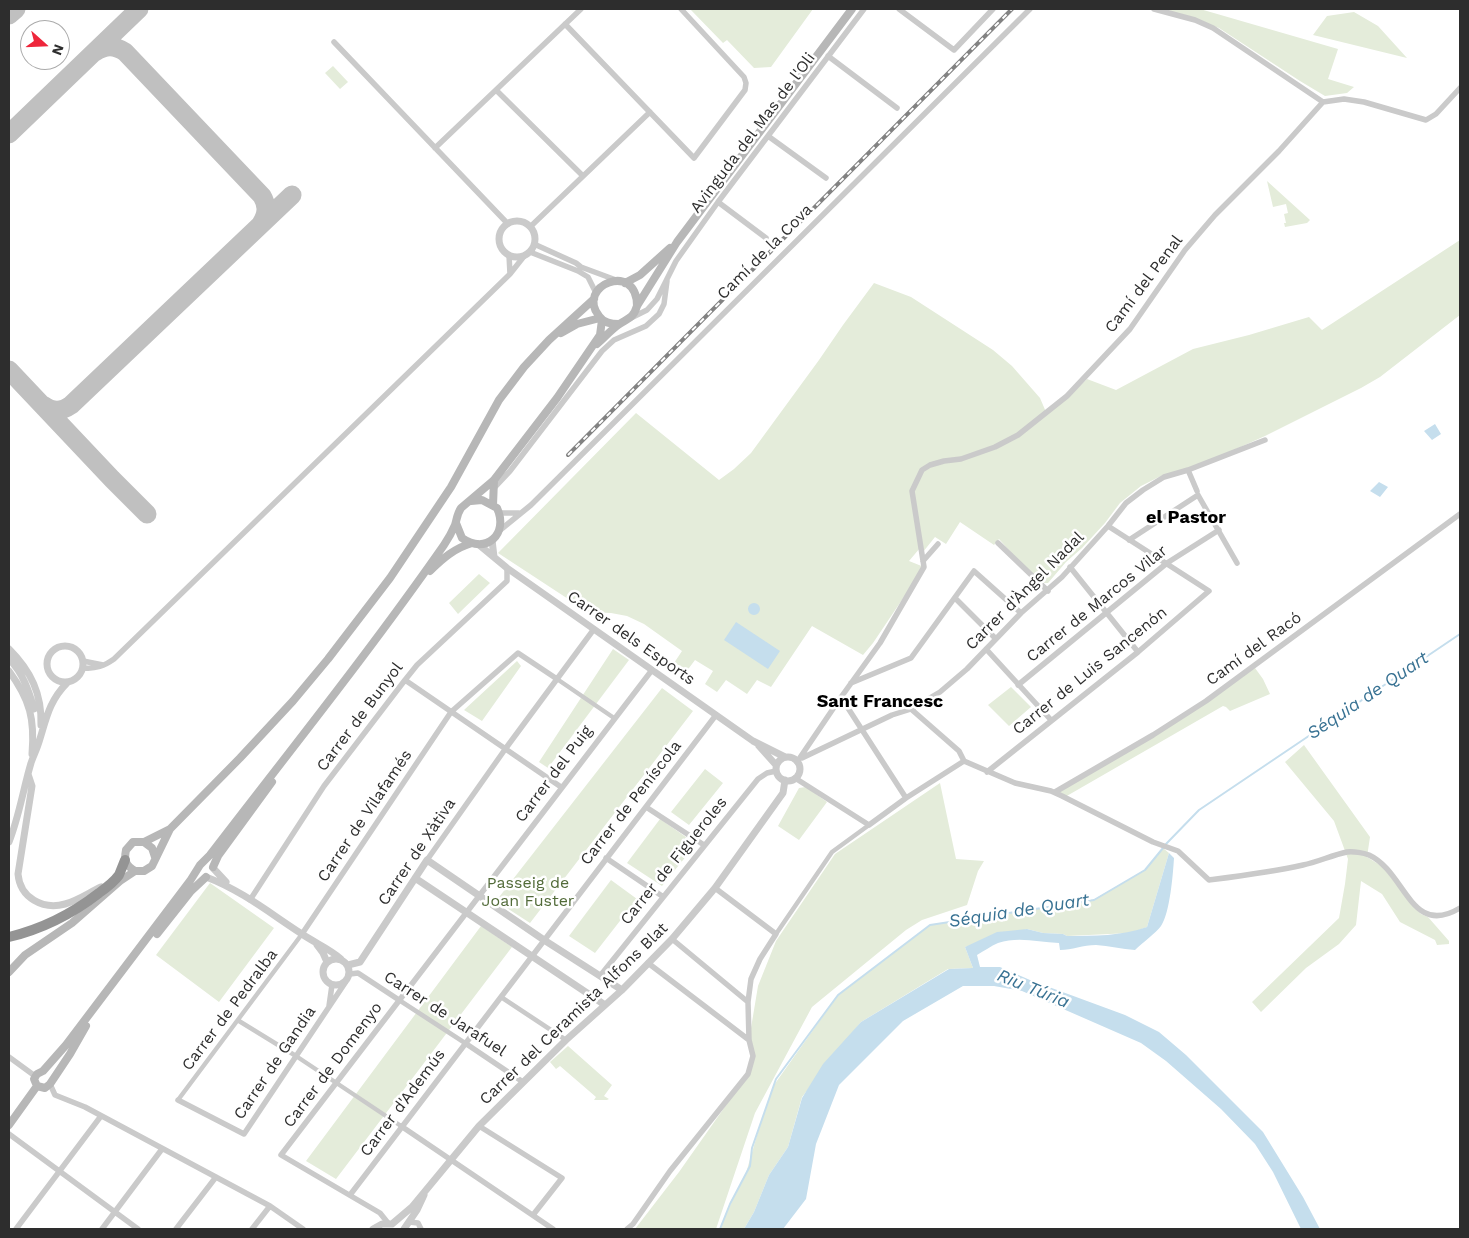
<!DOCTYPE html>
<html>
<head>
<meta charset="utf-8">
<style>
  body { margin:0 }
  #map { position:relative; width:1469px; height:1238px; overflow:hidden; background:#fff; font-family:"Work Sans",sans-serif }
  canvas { display:block }
  .frame { position:absolute; inset:0; border:10px solid #2d2d2d; pointer-events:none }
  .north { position:absolute; left:20px; top:20px; width:50px; height:50px; box-sizing:border-box; background:#fff; border:1px solid #ababab; border-radius:50%; rotate:110deg; font-size:14px; font-weight:700; line-height:20px; text-align:center; color:#2d2d2d }
  .north::after { content:''; display:block; margin:auto; width:18px; height:22px; background:#ee263b; clip-path:polygon(50% 0,100% 100%,50% 72%,0 100%) }
</style>
</head>
<body>
<div id="map">
<canvas width="1469" height="1238"></canvas>
<div class="frame"></div>
<div class="north">N</div>
</div>
<script>
const c = document.querySelector('canvas').getContext('2d');
c.lineJoin = 'round';
function paint(path, color) { c.fillStyle = color; c.fill(path, 'evenodd'); }
function trace(path, color, width, dash) { c.strokeStyle = color; c.lineWidth = width; c.lineCap = dash ? 'butt' : 'round'; c.setLineDash(dash || []); c.stroke(path); }
function drawText(font, color, halo, rows, align = 'center') {
  c.font = font + ' "Work Sans",sans-serif'; c.lineWidth = 5; c.setLineDash([]); c.textBaseline = 'middle'; c.strokeStyle = halo; c.fillStyle = color; for (const [text, x, y, turn = 0] of rows) {
    c.save(); c.translate(x, y); c.rotate((+turn || 0) * Math.PI / 180); c.textAlign = isNaN(turn) ? turn : align; if (halo) c.strokeText(text, 0, 0); c.fillText(text, 0, 0); c.restore();
  }
}
const green = new Path2D(`
  M690,9h123l-42,58 -17,1 -27,-28 -4,3z
  M1165,9h35l138,40 -10,30 26,8 -7,6 -22,3 -25,-15 -81,-53z
  M1354,12l24,14 29,32 -94,-23 14,-19z
  M333,66l15,16 -8,7 -15,-16z
  M1267,181l43,39 -3,3 -22,4 -1,-4h2l-2,-9 4,-1 -2,-9 -13,3z
  M1460,240v75l-80,62 -19,11 -96,48 -71,32 -31,7 -22,11 -21,17 -15,20 -23,25 -16,14 -18,21h-4l-27,-24 -18,-20 -5,6 -34,-23 -14,22 -11,-7 -12,15 -3,-4 -11,13 15,6 -51,76 -10,12 -51,-29 -41,61 -14,-7 -10,14 -21,-14 -9,12 -12,-8 8,-13 -18,-11 -9,12 -12,-9 8,-12 -38,-27 -17,-8 -16,-3 -23,-1 -90,-59 138,-140 83,67 15,-11 17,-16 68,-93 24,-35 31,-42 37,14 82,53 19,16 28,32 6,14 -53,38 75,-53 19,-18 29,11 77,-41 56,-14 60,-18 13,13z
  M479,574l11,9 -32,31 -9,-11z
  M613,649l16,11 -81,108 -9,-6z
  M517,661l4,5 -39,55 -18,-11z
  M1255,668l8,11 7,15 -40,17 -4,-4 -3,-1 -158,91 -10,-5 98,-57z
  M1011,687l20,20 -22,19 -21,-21z
  M662,688l31,23 -163,212 -34,-22z
  M1304,745l66,92 -3,20 16,10 29,38 9,9 7,3 21,24v3l-12,1 -2,-5 -35,-18 -18,-28 -21,-13 -5,44 -17,19 -33,24 -45,44 -9,-10 87,-84 6,-34 3,-25 -14,-38 -49,-59z
  M705,769l18,14 -34,42 -18,-13z
  M940,783l16,76 28,2 -6,10 -11,34 -45,15 -16,10 -94,77 -57,106 -39,116h-81l44,-57 69,-98 5,-18 -4,-16 9,-54 18,-45 59,-87z
  M806,787l21,15 -28,38 -21,-14 21,-38z
  M660,819l36,25 -34,42 -35,-23z
  M1163,848l6,5 -22,74 -16,6 -64,3 -4,-2 -20,-1 -16,-4 -62,18 8,21 -25,1 -87,53 -59,75 -14,50 -19,28 -15,37 -10,17h-24l5,-13 21,-43 12,-41 16,-47 64,-90 92,-70 163,-25 52,-30z
  M611,880l26,19 -42,54 -26,-17z
  M210,883l64,45 -55,74 -63,-47z
  M481,926l31,21 -176,232 -30,-18z
  M568,1046l44,39 -8,11 5,3 -2,1h-13l2,-3 -36,-31 -4,3 -6,-7z`);
const water = new Path2D(`
  M1435,424l6,10 -9,6 -8,-9z
  M1379,482l9,5 -8,10 -10,-6z
  M748 609a6 6 0 1 1 12 0a6 6 0 1 1-12 0Z
  M736,622l44,29 -12,18 -44,-29z
  M1169,853l5,5c-1,16 -4,55 -13,68 -5,7 -19,17 -26,24 -13,-1 -26,-4 -39,-5 -13,0 -24,5 -36,5l-1,-7c-21,-1 -41,-7 -61,0 -7,3 -14,8 -21,12l3,12h20l30,13 95,35 34,17 27,23 77,77 40,65 17,32h-19l-28,-57 -18,-28 -34,-35 -55,-48 -25,-18 -119,-52 -28,-5h-31l-60,35 -64,64 -23,59 -10,55 -23,30h-39l10,-17 15,-37 19,-28 14,-49 21,-34 38,-42 88,-53 24,-1 -8,-21 32,-15 11,-1 19,-2 16,4 20,1 4,2c27,0 54,0 80,-9z`);
const stream = new Path2D(`
  M1166,844l33,-34 261,-176
  M720,1229l10,-25 20,-38 2,-18 24,-69 62,-84 92,-70 164,-25 51,-30 18,-22`);
const taxiway = new Path2D(`
  M9,15l7,-6
  M95,52c11,-7 19,-7 30,0l137,144c6,10 5,18 -1,28
  M9,134l130,-125
  M9,370l103,109 35,35
  M43,405c10,7 18,7 28,0l221,-210`);
const pedestrian = new Path2D(`
  M557,679l57,39
  M776,934l56,-82 37,-27
  M501,997l65,43
  M399,1000l66,43
  M239,1021l57,35 105,70
  M178,1100l124,-166`);
const minor = new Path2D(`
  M899,9l55,41 39,-41
  M1154,9l41,11 18,8 110,74
  M565,24l129,134 51,-68 1,-7 -2,-6 -63,-68
  M334,42l174,182
  M828,56l69,52
  M496,90l87,86
  M1323,102l21,-3 20,3 62,18 10,-6 24,-26
  M768,136l58,42
  M435,148l146,-139
  M718,202l48,36
  M530,227l120,-115
  M534,244l42,19 5,4 35,13
  M530,252l48,19 10,6 8,16
  M509,255l1,19
  M631,318l16,-8 10,-11 19,-38 42,-59 146,-193
  M1188,470l9,21
  M494,488l16,-17 92,-120 12,-11 32,-14 13,-12 5,-10 3,-23
  M499,513h20
  M499,531l32,-26 499,-496
  M1129,540l69,-45 39,68
  M998,543l50,48
  M923,561l15,-17
  M1070,567l68,85
  M955,598l41,41
  M986,649l65,71
  M83,661l20,4
  M84,668c12,1 20,-2 30,-9l396,-385 15,-19
  M405,680l156,107
  M851,683l60,-25 63,-87 47,42
  M1018,685l149,-122 52,-33
  M839,700l7,5 60,93
  M911,709l48,42 5,10 51,22 36,8 11,5 91,46 25,9 31,29c31,-4 63,-8 94,-15 15,-3 29,-10 44,-13 6,-1 17,1 22,3 37,17 41,83 91,53
  M802,758l90,-43 19,-6 29,-17 27,-23 54,-56 41,-36 46,-51 18,-23 17,-13 21,-13 24,-7 77,-30
  M797,762l42,-62 41,-57 44,-76 -12,-76 10,-21 8,-5 14,-4 17,-2 34,-12 23,-12 49,-39 63,-67 55,-79 30,-35 64,-64 44,-49
  M987,772l151,-120 71,-61 -101,-65
  M795,778l74,47 37,-27 58,-37
  M1055,792l98,-57 53,-34 254,-187
  M646,807l58,38
  M606,858l56,38
  M427,860l79,-112 88,-119
  M250,900l74,-114 81,-106 12,-15 90,-84v-13
  M302,934l149,-222 67,-59 39,26
  M672,939l76,63
  M648,963l101,77
  M350,974l8,-1 41,27
  M600,976l158,-197 9,-6 9,-2
  M329,1006l3,-21
  M465,1043l58,39
  M9,1057l26,19
  M50,1084l5,11 30,12 185,99 33,23
  M178,1100l66,34 101,-151
  M401,1126l152,103
  M479,1126l83,52 -29,37
  M9,1134l129,95
  M350,1195l366,-480
  M409,1222l9,1 3,6
  M388,1223l-8,-10 -99,-58 371,-485
  M16,1229l85,-113
  M102,1229l60,-80
  M176,1229l40,-52
  M252,1229l18,-23
  M627,1229l6,-5 37,-53 78,-97 5,-18 -4,-16 -1,-38 3,-23 9,-20 16,-25 -61,-46`);
const tertiary = new Path2D(`
  M499 239a18 18 0 1 1 36 0a18 18 0 1 1-36 0Z
  M492,540l2,17
  M478,544l29,24 246,173 32,16
  M47 664a18 18 0 1 1 36 0a18 18 0 1 1-36 0Z
  M9,649c22,22 33,45 32,76
  M9,659c14,14 20,32 25,50
  M9,671c21,29 26,48 23,83
  M759,746l17,19
  M776 769a12 12 0 1 1 24 0a12 12 0 1 1-24 0Z
  M28,774l4,12 -14,88c2,24 25,36 47,30 12,-3 25,-12 36,-17
  M9,842c10,-25 14,-52 22,-79 2,-6 5,-12 7,-18 8,-24 10,-43 29,-62
  M213,868l13,14
  M206,877c35,13 65,37 96,57 13,9 28,15 39,25
  M415,878l190,127
  M317,945l6,8 4,9
  M323 972a13 13 0 1 1 26 0a13 13 0 1 1-26 0Z
  M348,965l12,-3 67,-102 117,80 78,50
  M373,1229l9,-5h10l20,-17 67,-81 87,-86 56,-50 50,-51 43,-51 68,-95 2,-13
  M404,1229l13,-19 7,-15`);
const secondary = new Path2D(`
  M625,283l15,-8 30,-27
  M619,324c-8,0 -15,-1 -20,-8 -24,-30 38,-56 38,-10
  M561,333l16,-9 23,-6
  M597,344c7,-6 14,-14 21,-19 10,-7 15,-6 19,-19l40,-64 175,-233
  M493,505l1,-25
  M456,523l6,15c24,17 47,-4 35,-30l-15,-8 -11,1
  M430,571c13,-13 25,-23 42,-28
  M144,842l8,6 3,9
  M213,867l5,-11 54,-74
  M135,871c-10,-6 -11,-11 -9,-21l7,-8h11l26,-13
  M157,934l34,-43 15,-14
  M9,972l16,-17 47,-32 48,-42 15,-10h9l8,-5 18,-37 70,-71 53,-57 35,-42 62,-81 61,-91 48,-87 25,-33 25,-27 45,-41
  M37,1086l-3,-7 3,-5 6,-3 23,-26 124,-164 10,-16 10,-10c79,-103 160,-204 234,-310 4,-6 8,-13 11,-20 2,-6 2,-11 6,-17l33,-28 63,-82 43,-63 2,-15
  M37,1086l8,2 5,-4 20,-30 16,-28
  M9,1125l28,-39`);
const motorway = new Path2D(`
  M9,937c33,-8 63,-23 90,-44 7,-5 15,-11 20,-18 2,-5 4,-10 6,-15`);
const rail = new Path2D(`
  M568,455l444,-446`);
const streetNames = [
  ["Avinguda del Mas de l'Oli",753,133,-53],
  ["Camí de la Cova",765,252,-45],
  ["Camí del Penal",1144,284,-53],
  ["Carrer d'Àngel Nadal",1025,591,-45],
  ["Carrer de Marcos Vilar",1097,604,-39],
  ["Carrer dels Esports",631,638,35],
  ["Camí del Racó",1254,649,-36],
  ["Carrer de Luis Sancenón",1090,671,-39],
  ["Carrer de Bunyol",360,717,-53],
  ["Carrer del Puig",554,774,-53],
  ["Carrer de Peníscola",631,803,-52],
  ["Carrer de Vilafamés",365,816,-56],
  ["Carrer de Xàtiva",417,852,-56],
  ["Carrer de Figueroles",674,861,-51],
  ["Carrer de Pedralba",230,1010,-53],
  ["Carrer de Jarafuel",445,1014,33],
  ["Carrer del Ceramista Alfons Blat",574,1014,-44],
  ["Carrer de Gandia",275,1063,-56],
  ["Carrer de Domenyo",333,1065,-53],
  ["Carrer d'Ademús",403,1103,-53]
];
const parkNames = [
  ["Passeig de",528,883],
  ["Joan Fuster",528,901]
];
const neighbourhoodNames = [
  ["el Pastor",1186,518],
  ["Sant Francesc",880,702]
];
const waterNames = [
  ["Séquia de Quart",1368,696,-34],
  ["Séquia de Quart",1019,911,-9],
  ["Riu Túria",1033,989,22]
];
paint(green, '#e4ecda');
paint(water, '#c5deed');
trace(stream, '#c5deed', 2);
trace(taxiway, '#c0c0c0', 19);
trace(pedestrian, '#cacaca', 4.5);
trace(minor, '#cacaca', 5.5);
trace(tertiary, '#cacaca', 7);
trace(secondary, '#b7b7b7', 8);
trace(motorway, '#949494', 10);
trace(rail, '#828282', 4);
trace(rail, '#fff', 2, [5.5]);
drawText('16px', '#2d2d2d', '#fff', streetNames);
drawText('16px', '#526b39', '#fff', parkNames);
drawText('bold 18px', '#000', '#fff', neighbourhoodNames);
drawText('italic 18px', '#387293', '#fff', waterNames);
</script>
</body>
</html>
